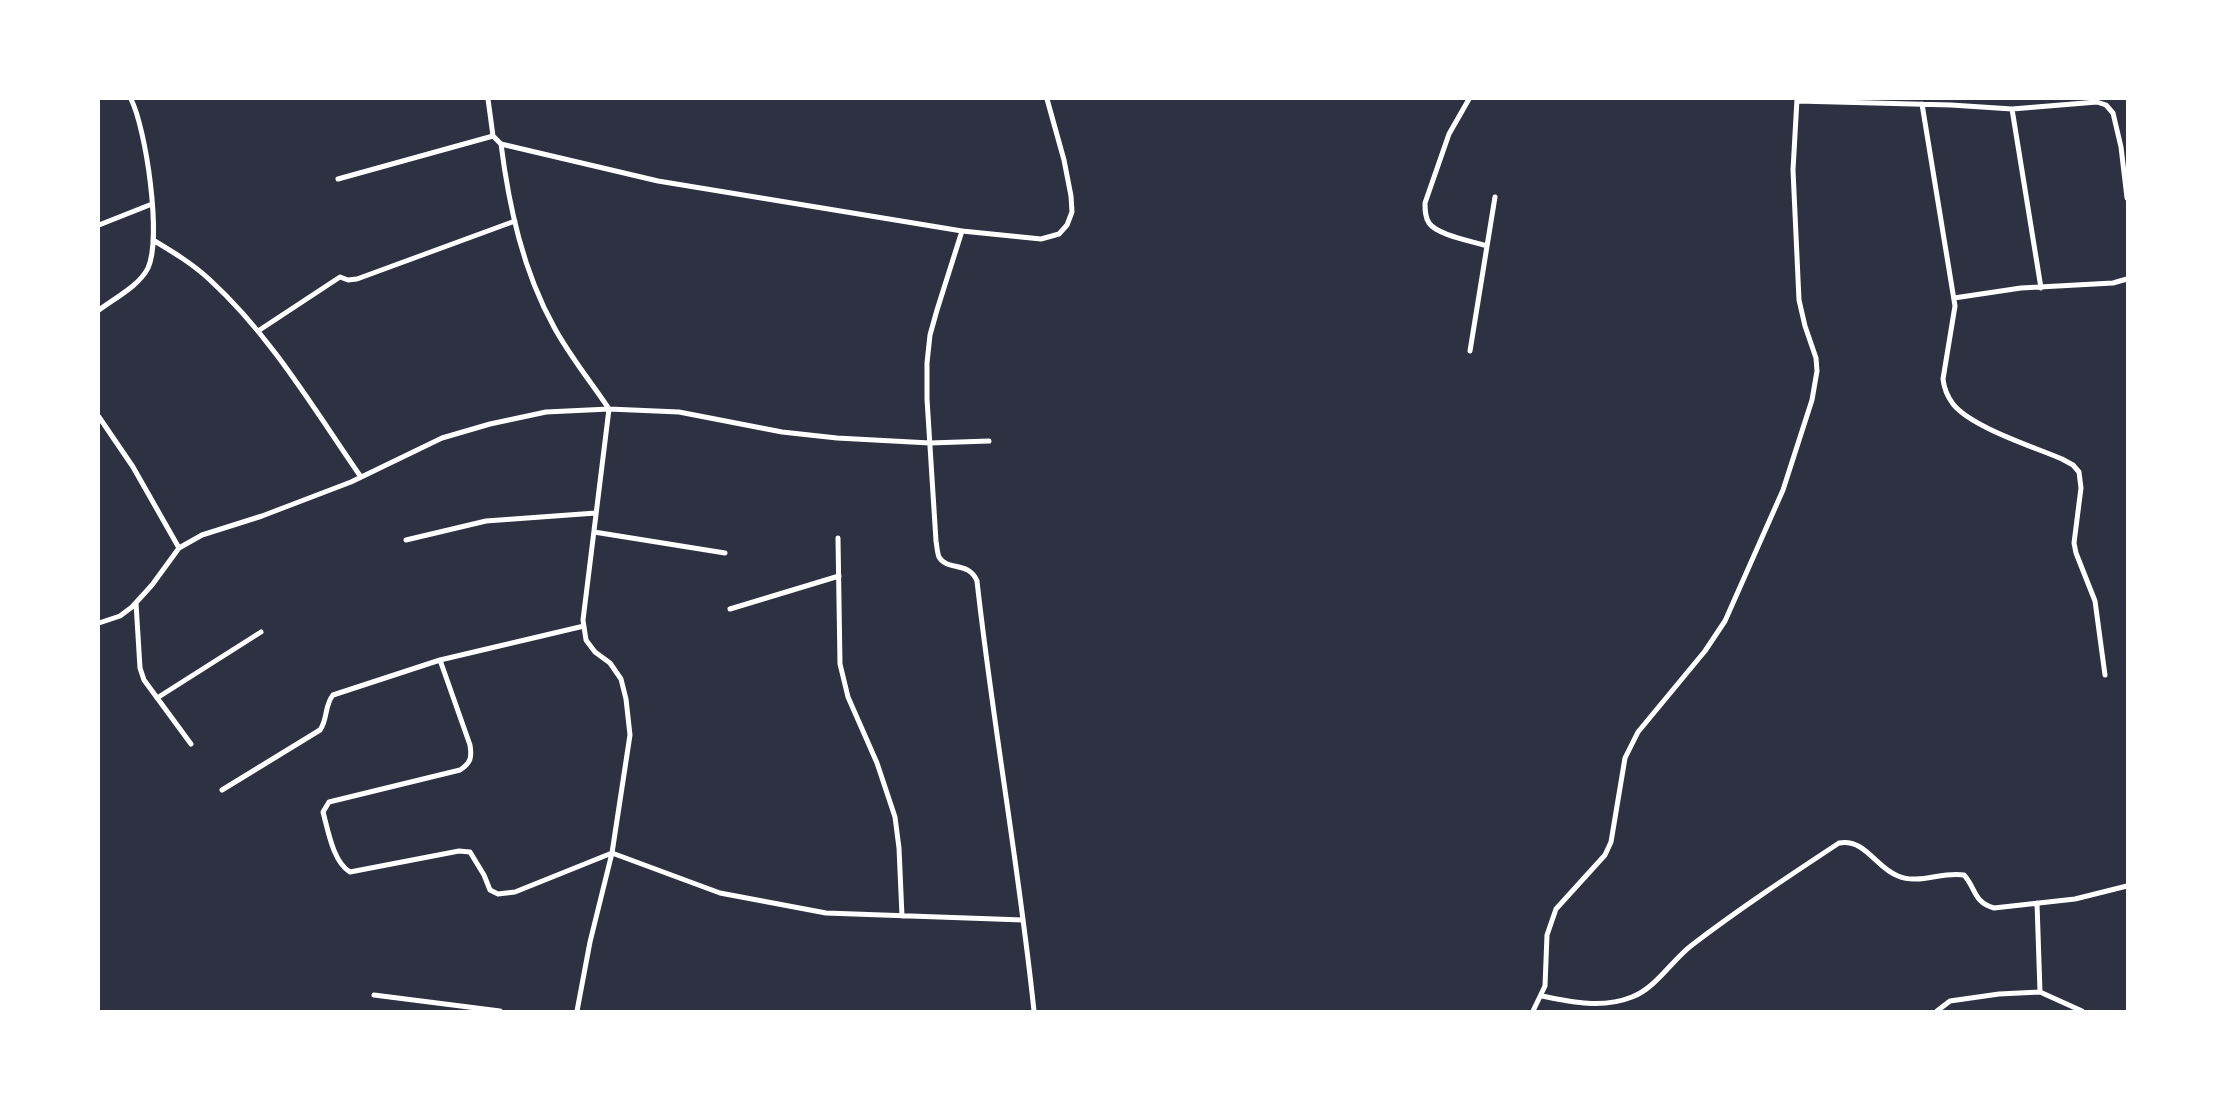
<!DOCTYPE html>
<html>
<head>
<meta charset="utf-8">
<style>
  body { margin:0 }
  #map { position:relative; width:2226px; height:1110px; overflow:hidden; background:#2d3142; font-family:Rubik,sans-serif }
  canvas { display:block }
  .frame { position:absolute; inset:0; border:100px solid #fff; pointer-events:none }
</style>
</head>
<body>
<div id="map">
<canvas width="2226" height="1110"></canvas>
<div class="frame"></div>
</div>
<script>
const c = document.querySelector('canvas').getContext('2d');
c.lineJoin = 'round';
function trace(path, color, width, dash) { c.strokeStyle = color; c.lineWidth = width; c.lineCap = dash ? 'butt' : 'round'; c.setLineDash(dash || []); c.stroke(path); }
const minor = new Path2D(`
  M488,99l5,37 8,8 157,37 304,50 79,8 18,-5 8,-9 5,-13 -1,-16 -7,-36 -17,-61
  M1469,99l-20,35 -24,69c0,7 0,14 4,20 8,12 43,18 58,23
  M1797,101l154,4 61,4 85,-7 9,3 7,8 8,34 6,51
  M1922,104l33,202 -12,73c1,9 4,17 10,25 18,23 81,43 109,55l11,6 6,7 2,16 -7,55 2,10 19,48 10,74
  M2012,109l29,179
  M501,144c8,63 22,127 53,183 15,28 37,55 55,82l-26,211 3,20 9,12 15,11 11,16 5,20 4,36 -18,118 -22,89 -13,69
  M338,179l155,-43
  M99,225l53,-21
  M962,231l-25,79 -7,25 -3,28v36l9,142c1,5 1,11 3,16 8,14 30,4 38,24 16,144 42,286 57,430
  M153,240c20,12 40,24 57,40 61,56 104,129 151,197
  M1954,298l67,-10 92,-5 14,-4
  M99,310c16,-12 40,-24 49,-42 14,-31 -2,-139 -17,-169
  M258,331l82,-54 8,3 9,-1 158,-58
  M1470,351l25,-154
  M99,417l34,50 46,81
  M594,532l131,21
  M838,538l2,126 8,33 29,66 18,54 4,31 3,68
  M406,540l80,-19 110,-8
  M136,603l4,65 4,12 47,64
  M730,609l109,-33
  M99,623l21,-7 12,-9 20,-22 27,-37 23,-13 60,-19 89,-34 91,-44 48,-14 56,-12 63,-3 70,3 103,20 55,6 93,5 59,-2
  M440,660l30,85c2,12 1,18 -10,25l-131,32 -6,10c5,18 10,50 27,60l109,-21 11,1 14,23 6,15 8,4 17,-2 97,-39 108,40 106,20 197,7
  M157,698l104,-66
  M222,790l98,-60c8,-11 4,-24 13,-35l107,-35 144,-34
  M2037,903l3,89
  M374,995l126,16
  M1542,996c29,6 60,13 90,1 24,-9 40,-37 60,-52 47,-36 97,-69 147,-102 26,-5 37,25 59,33 21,9 44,-5 66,-1 12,13 9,27 30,33l81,-9 52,-13
  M1533,1011l12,-25 2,-51 9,-26 49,-54 6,-13 14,-84 13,-26 67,-81 20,-30 58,-131 29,-90 5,-29 -1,-13 -11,-32 -6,-26 -6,-130 4,-71
  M1937,1011l13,-10 49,-7 41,-2 42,19`);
trace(minor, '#fff', 5);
</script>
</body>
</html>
